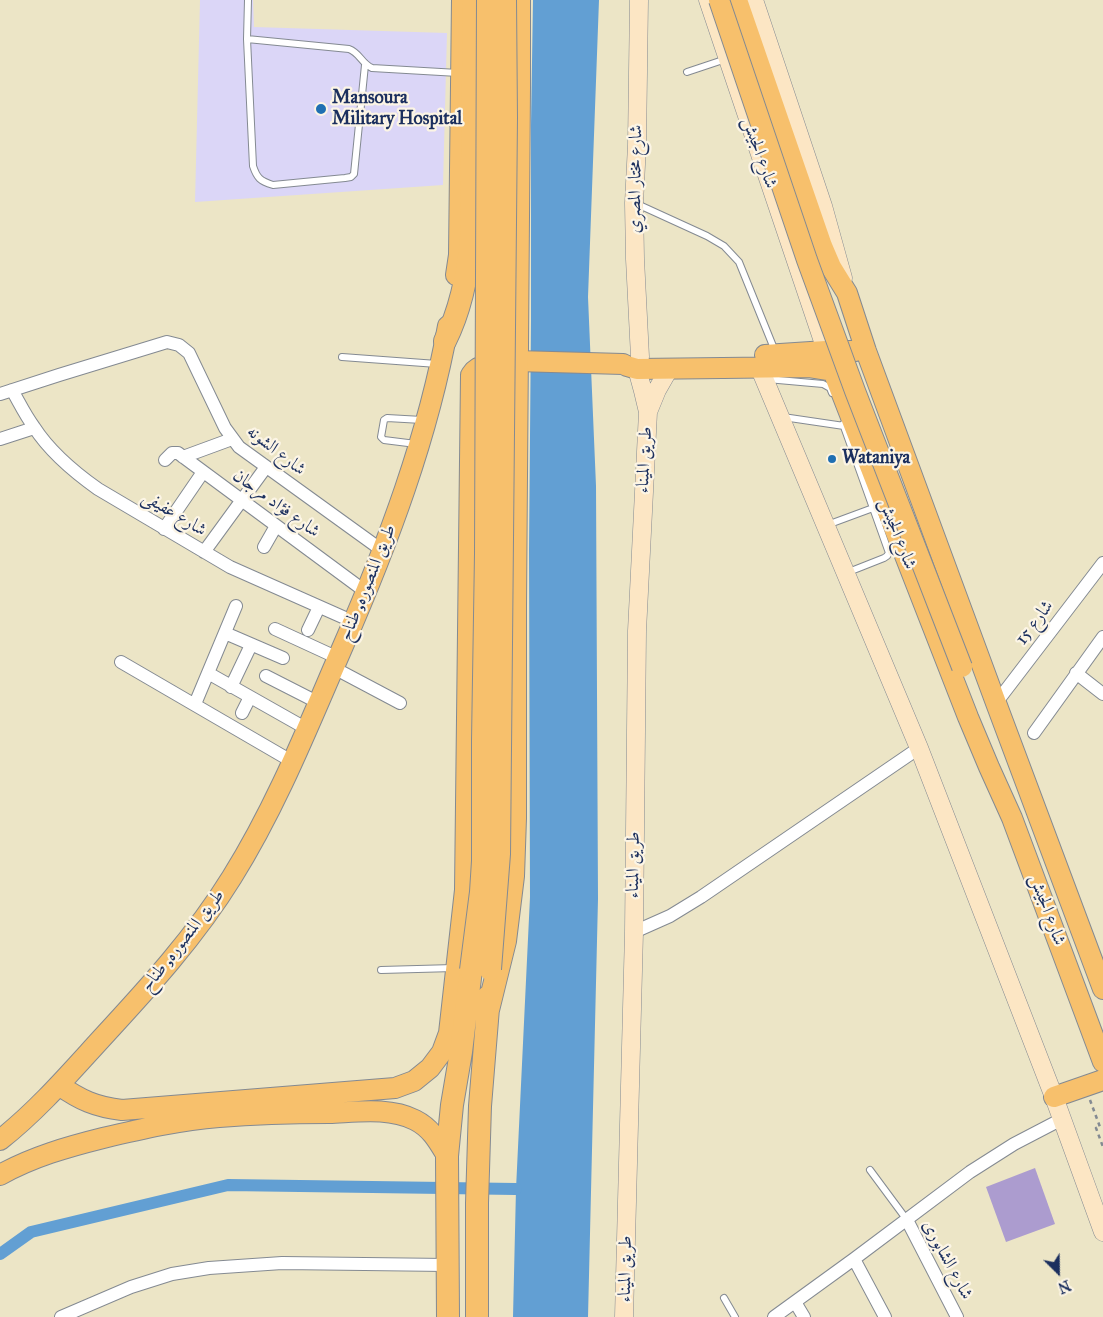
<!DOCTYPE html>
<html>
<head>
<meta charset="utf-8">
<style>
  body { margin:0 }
  #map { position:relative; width:1103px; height:1317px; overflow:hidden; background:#ece5c6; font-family:"IM FELL Great Primer",serif }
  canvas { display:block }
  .north { position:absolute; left:1033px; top:1247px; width:50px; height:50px; -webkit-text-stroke:4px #fcf5e5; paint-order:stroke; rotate:157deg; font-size:14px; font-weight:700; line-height:20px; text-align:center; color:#1b2f5e }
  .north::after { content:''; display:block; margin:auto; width:18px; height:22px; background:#1b2f5e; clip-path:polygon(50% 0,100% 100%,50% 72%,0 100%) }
</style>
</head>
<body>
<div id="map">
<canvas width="1103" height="1317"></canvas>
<div class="north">N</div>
</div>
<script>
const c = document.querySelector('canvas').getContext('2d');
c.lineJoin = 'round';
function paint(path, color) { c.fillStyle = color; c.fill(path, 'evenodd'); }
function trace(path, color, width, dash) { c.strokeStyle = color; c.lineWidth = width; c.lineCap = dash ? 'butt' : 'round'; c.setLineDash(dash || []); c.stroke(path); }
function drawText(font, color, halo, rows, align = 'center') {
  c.font = font + ' "IM FELL Great Primer",Amiri,serif'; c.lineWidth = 4.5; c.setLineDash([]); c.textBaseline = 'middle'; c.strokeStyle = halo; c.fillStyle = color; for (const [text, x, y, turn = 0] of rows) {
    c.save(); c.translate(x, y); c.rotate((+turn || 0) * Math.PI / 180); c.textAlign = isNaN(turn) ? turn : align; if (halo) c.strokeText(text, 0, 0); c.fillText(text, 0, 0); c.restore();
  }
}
const built = new Path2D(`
  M200,0h53l1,27 193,6 -4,152 -248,17z`);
const water = new Path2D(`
  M533,0h66l-11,297 8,189 2,413 -10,418h-75l3,-128 14,-292 -1,-347 2,-229v-196z`);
const canal = new Path2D(`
  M0,1254l31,-22 197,-47 288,4`);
const building = new Path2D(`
  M1035,1168l20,56 -49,18 -20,-55z`);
const path = new Path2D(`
  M1090,1100l10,27 -4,1 7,19`);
const lane = new Path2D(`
  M248,0l-1,39 6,127c4,12 7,15 20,19l72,-7 6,-1 3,-3 11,-109
  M247,39l102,10c11,4 12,14 23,19l86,5
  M687,72l39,-13
  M637,204l70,32 17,10 15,16 36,89
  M342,357l95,7
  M767,379l56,5 7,4 2,5
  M783,417l61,9
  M843,424l46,129 -2,3 -3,2 -38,15
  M416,444l-32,-4 -3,-3 3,-17 3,-2 35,2
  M827,525l46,-17
  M381,970l73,-2
  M870,1170l37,50
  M724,1298l11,19`);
const street = new Path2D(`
  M12,390c7,12 13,25 22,37 16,25 40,45 64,62l132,78 124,55
  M0,394l59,-19 108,-33 12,3 10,8 36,75 14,19 144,104
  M0,439l34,-11
  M183,457l49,-18
  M165,460l7,-7h6l188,139
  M164,529l39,-57
  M264,547l12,-21
  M204,552l62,-85
  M275,629l63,29
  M308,630l11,-23
  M225,633l58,25
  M121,662l172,100
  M334,668l66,35
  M208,673l99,56
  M1076,673l27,21
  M266,676l53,27
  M231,687l20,-42
  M996,703l107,-140
  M195,704l41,-98
  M242,713l8,-16
  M1034,733l69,-96
  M634,932l36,-16 31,-19 218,-149
  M907,1220l50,97
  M854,1259l31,58
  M795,1302l9,15
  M61,1317l70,-30 41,-13 37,-6 73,-5 165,2
  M774,1317l80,-58 116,-87 44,-28 48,-25`);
const secondary = new Path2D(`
  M639,0l-2,145 -3,58 1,56 5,98
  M708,0l122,362
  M754,0l69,206 20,72
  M760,369l159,379 135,349 49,135
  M648,412l9,-22 12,-21
  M624,1317l10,-385 3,-301 11,-219 -5,-21 -6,-22`);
const primary = new Path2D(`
  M737,0l85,246 9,21 16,26 19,58 130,352 107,286
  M456,275l3,-20 3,-255
  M765,355l61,-4h30
  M623,364l4,2 10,3 171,-2 25,4 135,346 21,50 23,51 91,244
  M59,1085c21,15 37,22 63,25l273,-22 19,-7 16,-13 12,-16 7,-19 16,-143 6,-515 3,-4 4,-3 12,-4 26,-3 107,3
  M1054,1097l49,-17
  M0,1140c37,-29 69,-66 101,-101 47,-51 94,-102 131,-162 45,-72 77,-153 111,-231 45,-103 85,-209 105,-320
  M0,1175c32,-18 67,-28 103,-37 38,-9 77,-18 116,-21 37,-3 73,-4 110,-4 28,-1 60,-6 86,7 16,8 23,21 32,36`);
const highway = new Path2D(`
  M445,341c16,-32 23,-68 26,-103l3,-238
  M488,1010l17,-69 8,-65 2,-58v-212l4,-519v-87
  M448,1317l-1,-161 5,-51 9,-53 10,-82
  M477,1317v-114l3,-97 9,-110`);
const primaryBridge = new Path2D(`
  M719,0l88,260 48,131 107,276`);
const highwayBridge = new Path2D(`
  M490,969l9,-115 7,-737 -1,-117
  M471,970l10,-78 2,-31v-121l3,-186 2,-554`);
const markers = [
  [321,109,6,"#1f6fb2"],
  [832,459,5,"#1f6fb2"]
];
const poiNames = [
  ["Mansoura",332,99],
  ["Military Hospital",332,120],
  ["Wataniya",842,459]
];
const streetNames = [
  ["شارع الجيش",759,153,71],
  ["شارع مختار المصري",636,179,-89],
  ["شارع الشونه",276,451,38],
  ["طريق الميناء",645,460,-87],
  ["شارع فؤاد مرجان",276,504,36],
  ["شارع عفيفى",174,514,31],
  ["شارع الجيش",897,534,69],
  ["طريق المنصوره, طناح",368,583,-68],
  ["شارع 15",1035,623,-53],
  ["طريق الميناء",634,865,-89],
  ["شارع الجيش",1047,910,70],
  ["طريق المنصوره, طناح",183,941,-52],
  ["شارع الشابورى",947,1260,62],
  ["طريق الميناء",626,1269,-89]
];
paint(built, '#dbd6f7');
paint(water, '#629fd3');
trace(canal, '#629fd3', 12);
paint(building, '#ac9ccf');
trace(lane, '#848a92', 8);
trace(street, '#848a92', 14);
trace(secondary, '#848a92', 19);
trace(primary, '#848a92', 22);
trace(highway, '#848a92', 24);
trace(path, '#848a92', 2.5, [4, 4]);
trace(lane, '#fff', 6);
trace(street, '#fff', 12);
trace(secondary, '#fce6c4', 18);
trace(primary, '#f7c06c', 20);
trace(highway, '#f7c06c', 22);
trace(primaryBridge, '#848a92', 22, []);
trace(highwayBridge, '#848a92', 24, []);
trace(primaryBridge, '#f7c06c', 20);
trace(highwayBridge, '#f7c06c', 22);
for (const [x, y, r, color] of markers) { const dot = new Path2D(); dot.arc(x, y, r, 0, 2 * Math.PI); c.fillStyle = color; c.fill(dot); trace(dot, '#fcf5e5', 2); }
drawText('bold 18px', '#1b2f5e', '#fcf5e5', poiNames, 'left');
drawText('18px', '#1b2f5e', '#fcf5e5', streetNames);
</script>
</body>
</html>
